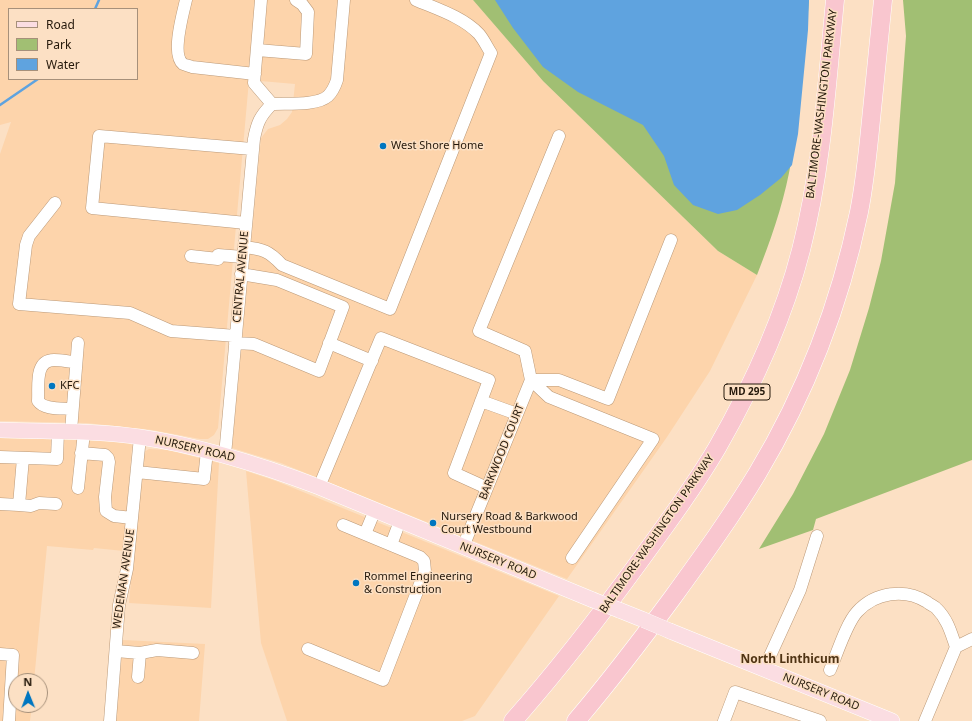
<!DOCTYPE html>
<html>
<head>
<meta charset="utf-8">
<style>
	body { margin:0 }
	#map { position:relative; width:972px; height:721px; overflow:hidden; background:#fce0c4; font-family:"Noto Sans",sans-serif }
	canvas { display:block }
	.legend { position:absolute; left:8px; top:8px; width:130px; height:72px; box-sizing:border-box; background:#fce0c4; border:1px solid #a6907a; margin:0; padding:5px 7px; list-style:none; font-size:12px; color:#24180b }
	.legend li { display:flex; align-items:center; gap:8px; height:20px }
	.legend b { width:20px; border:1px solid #a6907a }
	.north { position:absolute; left:8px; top:673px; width:40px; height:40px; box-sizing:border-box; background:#fce0c4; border:1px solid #a6907a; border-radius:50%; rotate:359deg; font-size:11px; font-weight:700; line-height:16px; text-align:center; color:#24180b }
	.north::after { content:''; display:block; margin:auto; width:14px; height:18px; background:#0076c0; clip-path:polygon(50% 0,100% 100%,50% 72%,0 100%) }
</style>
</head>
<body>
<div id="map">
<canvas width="972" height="721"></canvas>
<ul class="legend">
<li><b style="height:5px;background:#fbdde2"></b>Road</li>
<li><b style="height:11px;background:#a1bf73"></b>Park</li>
<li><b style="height:11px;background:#5fa3df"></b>Water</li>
</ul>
<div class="north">N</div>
</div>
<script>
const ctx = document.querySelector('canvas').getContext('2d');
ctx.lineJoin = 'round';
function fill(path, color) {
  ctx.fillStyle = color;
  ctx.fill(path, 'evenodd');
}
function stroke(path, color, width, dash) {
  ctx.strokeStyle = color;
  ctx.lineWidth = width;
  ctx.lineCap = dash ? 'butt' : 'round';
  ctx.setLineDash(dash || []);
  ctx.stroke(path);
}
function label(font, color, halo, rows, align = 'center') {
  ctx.font = font + ' "Noto Sans",sans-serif';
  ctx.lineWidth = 3;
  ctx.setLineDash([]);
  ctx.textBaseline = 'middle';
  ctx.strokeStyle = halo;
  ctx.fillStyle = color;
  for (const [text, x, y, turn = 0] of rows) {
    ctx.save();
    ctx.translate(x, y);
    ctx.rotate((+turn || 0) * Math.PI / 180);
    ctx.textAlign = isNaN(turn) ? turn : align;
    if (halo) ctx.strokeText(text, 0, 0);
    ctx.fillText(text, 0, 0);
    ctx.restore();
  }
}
const built = new Path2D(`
	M0 0H473L543 81 718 251 757 275 710 371 667 437 567 579 281 463 232 448 260 147 261 138 268 129 280 125 287 119 292 112 295 84 249 80 218 428 214 435 208 439H200L152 430 86 423 0 421V154L11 122 0 125ZM9 9H137V79H9Z
	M0 438 127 441 131 443 132 446 124 551 94 548 93 550 47 546 34 681H16V705H32L30 721H0Z
	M149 449 168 450 219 463 211 608 129 603 142 459 144 452Z
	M246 471 276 481 559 596 475 716 462 721H287L261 643Z
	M123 640 205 644 199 721H116Z`);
const green = new Path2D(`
	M473 0H809C804 58 801 116 789 173 782 208 770 242 757 275L718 251 543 81Z
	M903 0H972V460L816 519 813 530 759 549 793 494 824 434 850 370 869 308 881 261 895 183 906 36Z`);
const water = new Path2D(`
	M495 0H809L808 30 798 134 792 165 781 178 760 195 737 210 718 214 693 205 674 185 664 156 643 125 578 92 543 67 513 28Z`);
const stream = new Path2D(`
	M95 9 99 0
	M0 105 38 79`);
const minor = new Path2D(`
	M186 0C183 13 171 55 183 64 185 65 190 66 192 67L255 74
	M261 0 254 83 272 104
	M257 50 306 54 308 12 302 4 296 0
	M272 104C286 103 317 106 328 96 332 92 335 86 337 80L344 0
	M559 136 479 331 525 351 531 380 549 397 653 439 572 558
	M55 203 29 236 26 245 19 304 130 313 171 331 236 336
	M246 223 92 208 99 136 252 149
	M244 247C263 249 269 251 282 265L390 309 491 53C487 47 484 40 479 34 463 17 437 9 416 0
	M191 256 218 259V255L243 257
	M235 343 254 344 319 371 343 307 277 280 241 274
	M329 343 372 361
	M531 380H559L608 399 671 240
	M481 401 517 414
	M72 409C62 408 44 410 38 401 39 387 34 360 54 360 62 360 69 362 76 362
	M71 431 78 343
	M81 453 105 455 108 458 109 462 105 497 106 511 114 516 132 518
	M225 455 254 139C257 123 260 116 272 104
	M0 457 57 459 58 431
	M23 458 19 505 31 506 39 503 56 504
	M137 472 204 479 207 451
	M319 487 381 338 489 380 454 473 487 488
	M78 488 84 432
	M0 504 19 505
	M365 534 375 510
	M391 545 400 521
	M463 547 531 380
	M308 649 383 680 425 571 424 561 420 557 343 525
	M116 651 140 653 157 650 193 653
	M0 654 13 655 9 721
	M764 669 800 590 817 536
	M830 670C837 654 846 624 857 612 875 592 905 588 927 602 930 605 935 606 937 609 948 620 951 633 956 647
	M138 677 140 653
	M110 721 119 605 127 569 140 437
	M724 721 735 692 820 721
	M925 721 956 647 972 639`);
const major = new Path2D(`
	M0 430C47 432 94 430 140 437 202 446 261 465 319 487L593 600
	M619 610 644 620
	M670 631 892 721`);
const highway = new Path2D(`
	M513 721C558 670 599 617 639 562 666 525 694 487 717 448 753 385 783 320 801 250 822 168 827 83 835 0
	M576 721C610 681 642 639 673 597 702 557 731 517 757 474 805 394 840 304 859 212 865 182 868 151 871 120 875 80 879 40 883 0`);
const majorBridge = new Path2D(`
	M593 600 619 610
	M644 620 670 631`);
const markers = [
	[383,146,4,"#0076c0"],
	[52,386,4,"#0076c0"],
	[433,523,4,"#0076c0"],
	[356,583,4,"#0076c0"]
];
const shields = [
	[747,392,46]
];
const shieldNames = [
	["MD 295",747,392]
];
const streetNames = [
	["BALTIMORE-WASHINGTON PARKWAY",822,104,-83],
	["CENTRAL AVENUE",241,277,-85],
	["NURSERY ROAD",195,449,13],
	["BARKWOOD COURT",502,452,-68],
	["BALTIMORE-WASHINGTON PARKWAY",657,534,-55],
	["NURSERY ROAD",498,561,22],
	["WEDEMAN AVENUE",124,579,-82],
	["NURSERY ROAD",821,692,22]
];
const poiNames = [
	["West Shore Home",391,146],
	["KFC",60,386],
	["Nursery Road & Barkwood",441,517],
	["Court Westbound",441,530],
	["Rommel Engineering",364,577],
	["& Construction",364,590]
];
const neighbourhoodNames = [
	["North Linthicum",790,660]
];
fill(built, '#fdd4ab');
fill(green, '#a1bf73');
fill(water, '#5fa3df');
stroke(stream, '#5fa3df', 2.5);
stroke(minor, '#bb9978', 13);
stroke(major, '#fff', 16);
stroke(highway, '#fff', 19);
stroke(minor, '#fff', 12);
stroke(major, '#fbdde2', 15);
stroke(highway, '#f9c6cf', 18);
stroke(majorBridge, '#fff', 16, []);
stroke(majorBridge, '#fbdde2', 15);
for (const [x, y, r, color] of markers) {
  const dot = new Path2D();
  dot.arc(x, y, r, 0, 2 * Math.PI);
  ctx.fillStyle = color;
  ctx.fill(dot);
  stroke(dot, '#fce0c4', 1.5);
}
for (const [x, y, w] of shields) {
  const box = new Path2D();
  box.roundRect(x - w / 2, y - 8, w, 16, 3);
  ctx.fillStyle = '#fce0c4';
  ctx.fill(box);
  stroke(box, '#24180b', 1);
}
label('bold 10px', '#24180b', null, shieldNames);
label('11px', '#24180b', '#fce0c4', streetNames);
label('11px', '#24180b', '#fce0c4', poiNames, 'left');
label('bold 12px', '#503414', '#fce0c4', neighbourhoodNames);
</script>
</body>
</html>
